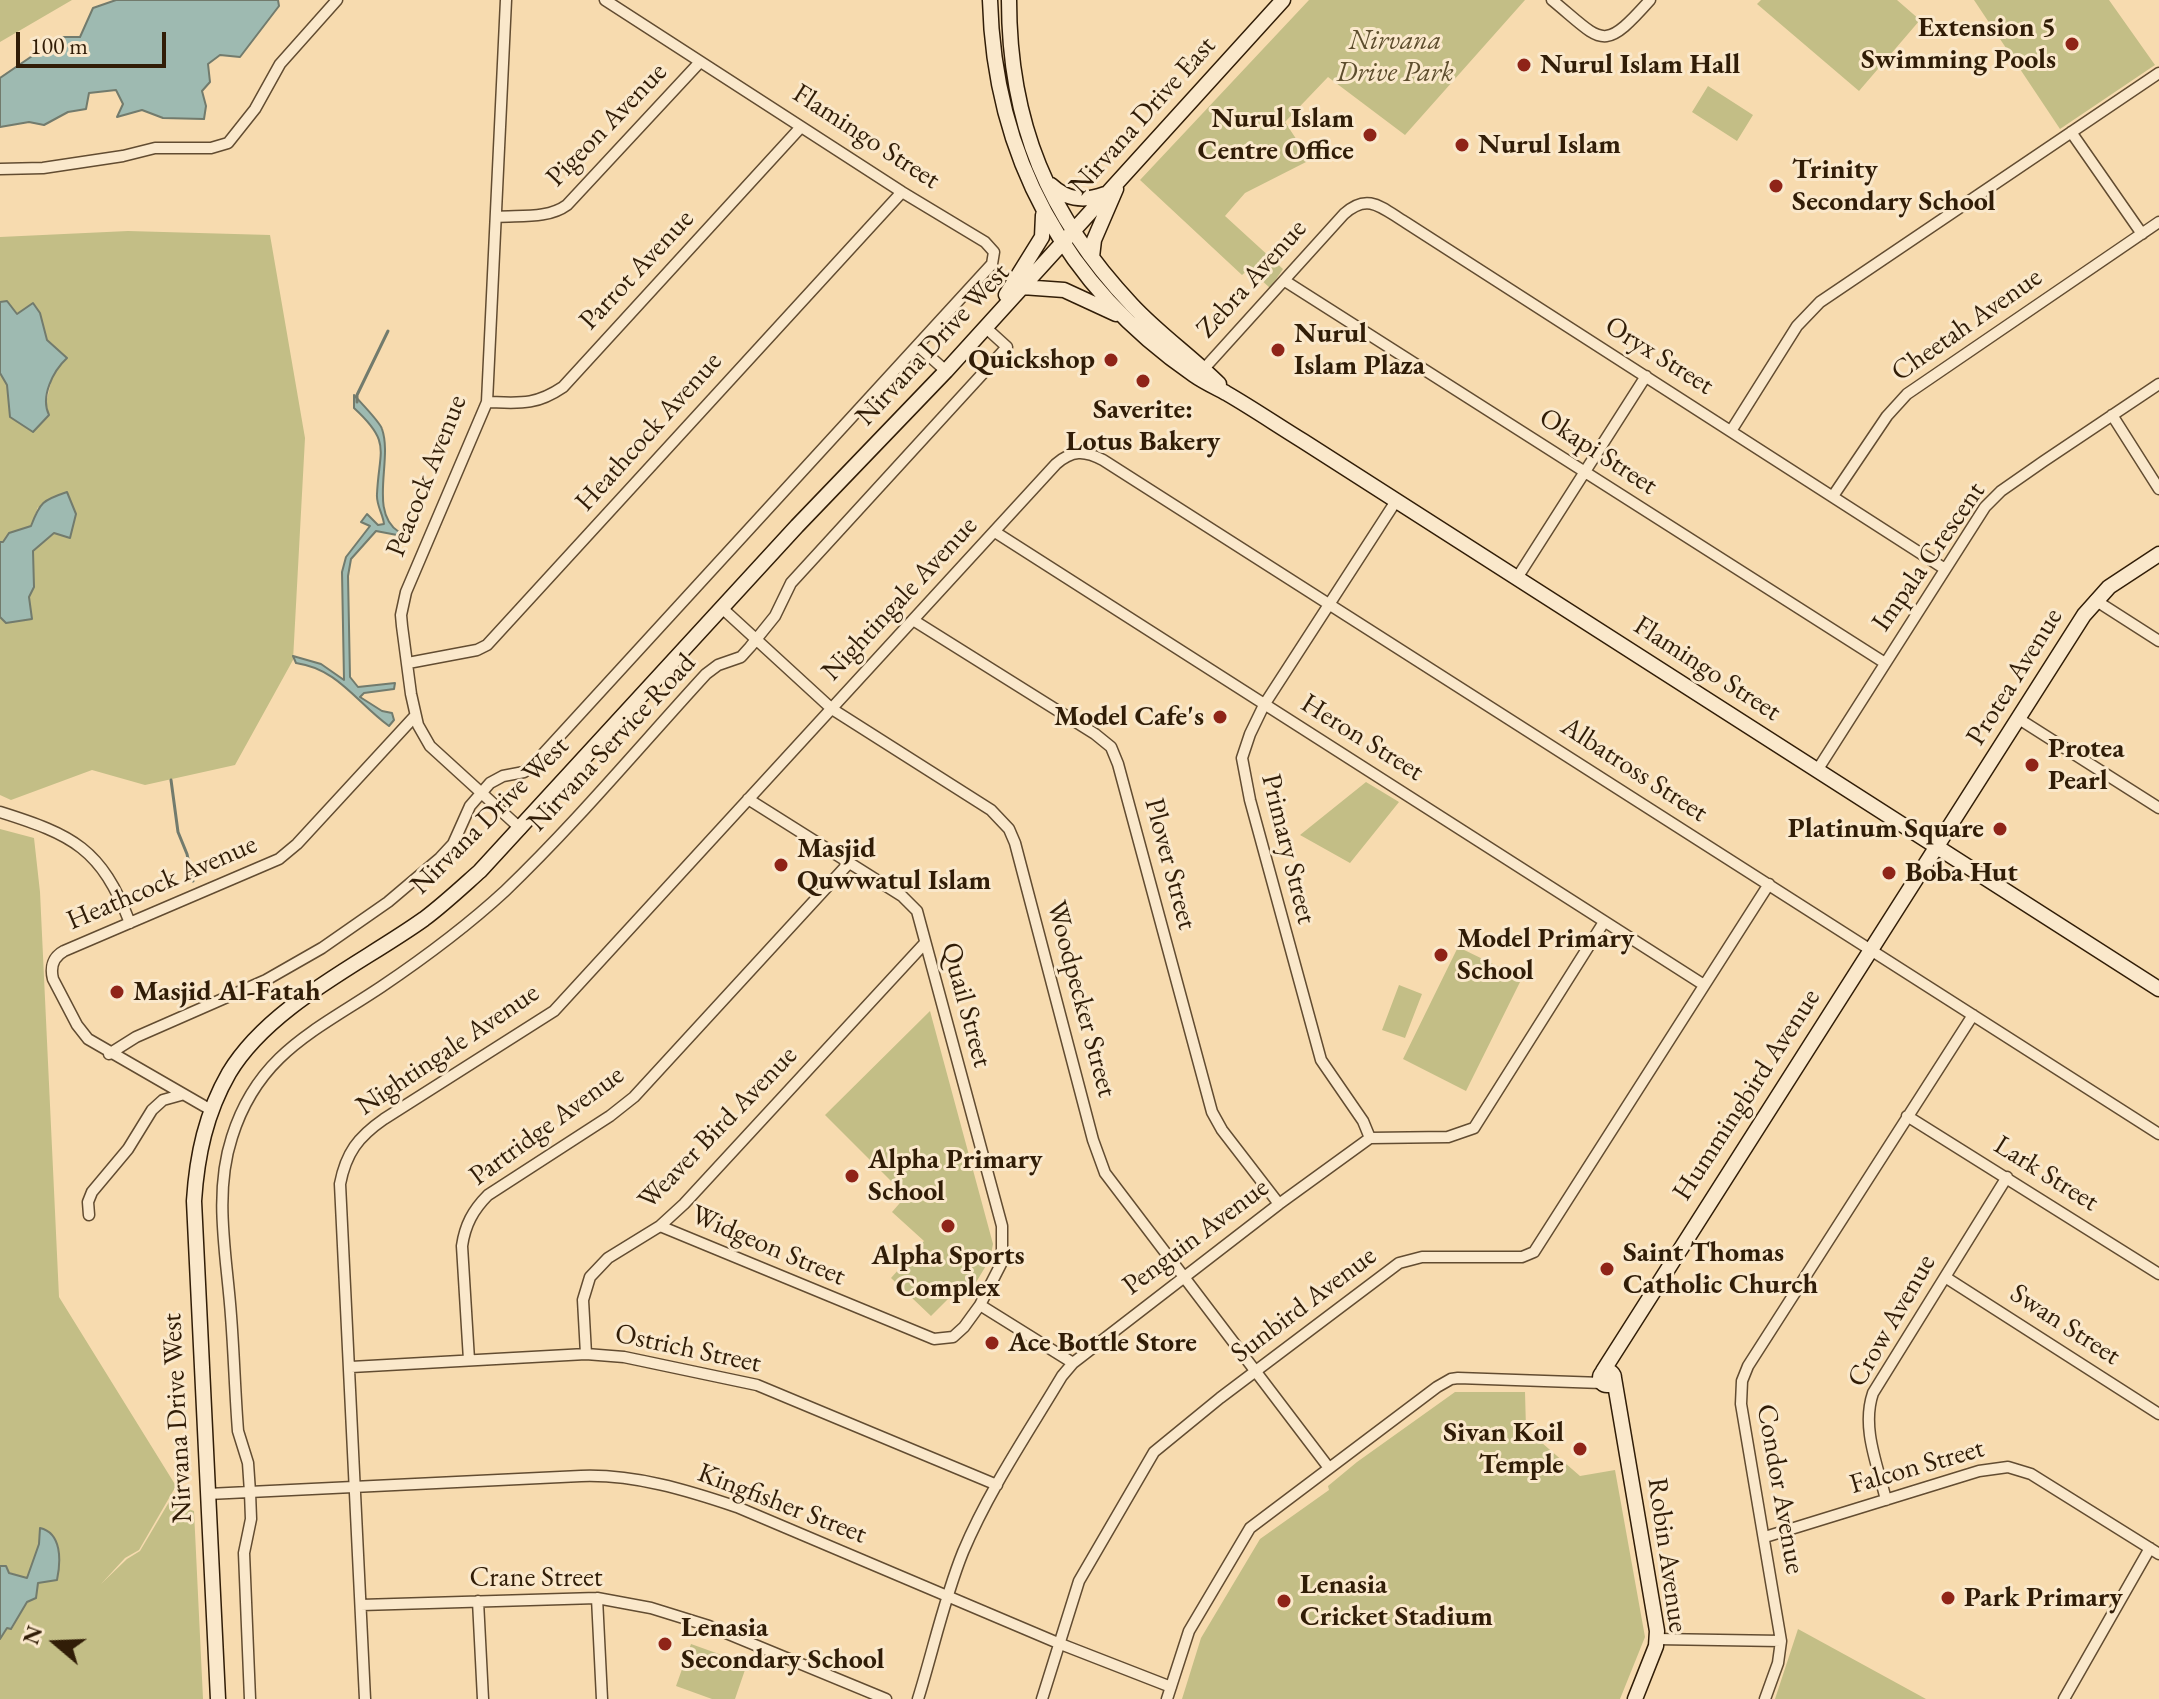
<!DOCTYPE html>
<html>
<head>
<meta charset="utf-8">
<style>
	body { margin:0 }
	#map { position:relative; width:2159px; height:1699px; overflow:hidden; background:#f7dbaf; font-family:"EB Garamond",serif }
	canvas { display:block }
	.north { position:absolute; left:16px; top:1603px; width:80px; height:80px; -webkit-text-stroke:6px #fae8cb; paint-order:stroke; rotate:289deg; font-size:22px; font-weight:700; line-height:32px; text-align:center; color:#311d07 }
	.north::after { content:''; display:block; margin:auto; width:28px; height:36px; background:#311d07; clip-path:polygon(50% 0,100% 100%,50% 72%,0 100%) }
	.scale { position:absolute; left:16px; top:32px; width:150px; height:36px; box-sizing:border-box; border:4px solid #311d07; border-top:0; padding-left:10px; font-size:24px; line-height:28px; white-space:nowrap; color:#311d07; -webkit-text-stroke:6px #fae8cb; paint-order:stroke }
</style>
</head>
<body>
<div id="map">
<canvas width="2159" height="1699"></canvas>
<div class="north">N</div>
<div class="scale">100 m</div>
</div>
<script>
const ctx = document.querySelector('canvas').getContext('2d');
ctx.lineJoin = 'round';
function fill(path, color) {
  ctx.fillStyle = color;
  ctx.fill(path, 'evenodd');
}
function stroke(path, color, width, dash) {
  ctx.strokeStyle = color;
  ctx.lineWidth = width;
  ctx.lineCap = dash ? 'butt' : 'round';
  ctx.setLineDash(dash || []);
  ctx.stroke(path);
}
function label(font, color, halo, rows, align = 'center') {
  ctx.font = font + ' "EB Garamond",serif';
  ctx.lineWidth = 6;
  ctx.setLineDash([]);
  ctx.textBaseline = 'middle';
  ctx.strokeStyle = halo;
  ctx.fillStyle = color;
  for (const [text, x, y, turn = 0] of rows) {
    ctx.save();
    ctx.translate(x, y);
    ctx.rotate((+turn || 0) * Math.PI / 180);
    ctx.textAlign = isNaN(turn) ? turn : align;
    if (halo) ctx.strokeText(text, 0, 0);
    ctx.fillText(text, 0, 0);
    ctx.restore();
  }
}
const green = new Path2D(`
	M0 0H72L0 42Z
	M1309 0H1525L1405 135 1328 77 1285 122 1310 160 1245 193 1225 216 1283 269 1270 288 1249 269 1242 275 1140 180Z
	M1761 0H1897L1920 20 1859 91 1757 4Z
	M1974 0H2109L2155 65 2060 129Z
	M1708 86 1753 115 1737 141 1692 112Z
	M128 231 270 235 305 438 293 660 235 765 145 785 92 770 11 800 0 795V617L6 623C35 591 35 594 33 551L55 533 38 507 31 526 9 533 3 542H0V373L7 385 10 417 45 407 54 370 40 313 33 303 17 314 7 301 0 302V237Z
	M1366 782 1399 802 1350 863 1300 835Z
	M0 829 34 838 40 892 59 1297 176 1486 139 1550 125 1558 101 1584 127 1559 140 1551 169 1502 194 1511 203 1699H0V1639L7 1628 12 1629 27 1602 36 1598 40 1529 39 1544 27 1579 9 1572 6 1566H0Z
	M1458 947 1522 978 1466 1091 1403 1059Z
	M1399 985 1422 994 1405 1038 1382 1030Z
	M930 1011 993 1244 990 1259 969 1294 960 1287 931 1316 891 1278 924 1241 892 1212 906 1196 825 1115Z
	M1455 1392H1525L1526 1429 1580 1476 1615 1470 1645 1637 1620 1699H1182L1201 1638 1260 1539 1329 1490 1328 1486 1357 1462Z
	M1798 1629 1926 1699H1775Z
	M691 1644 747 1664 735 1699H712L676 1686Z`);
const water = new Path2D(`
	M116 0H278L279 6 240 57 220 55 208 64 210 82 202 91 206 106 204 119 163 118 142 110 117 117 123 104 116 90 89 93 86 109 68 112 44 125 29 122 0 127V78L60 37H80L93 8Z
	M7 301 17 314 33 303 40 313 47 340 67 358C53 371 40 397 49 415L33 432 10 417 7 385 0 373V302Z
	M354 395C360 402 380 422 382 429 393 460 368 512 399 532L397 535 376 531 351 559 348 576 350 677 358 687 395 683 394 689 364 693 360 697 382 711 392 713 394 720 389 726C356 702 338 669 296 663L293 656 321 664 344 680 342 572 346 557 370 526 361 522 367 514 378 525 384 524C383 514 376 505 377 494 379 449 392 443 354 408Z
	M67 492 76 514 70 538 54 533 33 551 34 587 29 597 32 619 6 623 0 617V542H3L9 533 31 526C40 502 43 500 67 492Z
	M40 1528C62 1533 61 1561 57 1580L38 1583 36 1598 27 1602 11 1629 7 1628 0 1639V1566H6L9 1573 27 1578 39 1544Z`);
const stream = new Path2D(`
	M357 402V395L388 331
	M171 780 178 832 187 854 193 881`);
const street = new Path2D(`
	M506 0 487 402 406 592 401 615 402 626 411 694 418 725 430 746 521 829
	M1552 0C1603 42 1602 54 1650 0
	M2071 132 2142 234
	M0 169 43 168 123 156 155 148H211L228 143 255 109 280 64 337 0
	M496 217C520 215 548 219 567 205L700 62
	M1285 281 1885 663
	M918 346 946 371
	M1201 372 1344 214C1368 192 1382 208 1405 222L1945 569
	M487 402C519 403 535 406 563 387L801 127
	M2112 415 2159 489
	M1731 431 1797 326 1820 302 2159 73
	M1833 496 1887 416 1907 394 2159 222
	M995 532 1704 985
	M1517 578 1646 376
	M2095 600 2159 641
	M723 609 832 709 991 810 1009 829 1015 843 1093 1140 1105 1173 1329 1468
	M913 620 1095 734 1111 747 1118 764 1212 1112 1222 1130 1279 1204
	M408 663 477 650 487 645 902 192
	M2019 719 2159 808
	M1818 769 1985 507 2001 491 2044 461 2159 384
	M0 812C73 835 101 848 130 923
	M109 1054 136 1037 266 980 322 948 388 902 440 858 453 844 470 806 490 783 503 776 524 772 533 765 992 264 994 252 985 242 902 192 605 0
	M211 1110 88 1039 77 1025 53 979C50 967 53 957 64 951L279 859 297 844 415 716
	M1907 1116 2159 1274
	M1370 1138 1363 1121 1321 1060 1250 800 1242 758 1250 734 1264 705 1396 501
	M89 1215 88 1202 92 1192 128 1149 152 1110 163 1100 181 1095
	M660 1226 934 1339 953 1337 964 1327 980 1305 1002 1262V1226L917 911 902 896 748 799
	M1945 1277 2159 1414
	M980 1305 1073 1363
	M586 1354 583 1300 590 1277 608 1258 660 1226 684 1204 925 943
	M469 1360 462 1246C465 1225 473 1210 488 1195L610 1116 634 1097 849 863
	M351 1367 586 1354 624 1357 757 1385 997 1485
	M208 1494 581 1476C634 1474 687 1490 737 1507L1058 1643 1171 1687
	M1886 1500C1878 1466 1861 1428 1873 1393L2007 1177
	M1765 1537 1979 1471 2008 1467 2031 1474 2159 1554
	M597 1598 602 1699
	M478 1601 483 1699
	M361 1605 597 1598 651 1608 709 1626 886 1699
	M1657 1639 1781 1641
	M250 1699 244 1553 251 1519 250 1492 248 1463 238 1431C235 1393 234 1354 231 1316 227 1257 213 1195 232 1137 258 1054 315 1031 381 987 424 958 467 926 505 891 576 823 640 746 706 674L718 665 741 657 750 647 775 616 791 583 1007 347 985 327
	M365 1699 340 1184C346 1153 358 1137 384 1119L554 1011 1056 464C1072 450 1084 450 1103 460L2159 1134
	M918 1699C933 1651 944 1599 963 1552 989 1490 1028 1433 1062 1376L1073 1363 1279 1204 1370 1138 1448 1137 1474 1128 1604 922
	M1042 1699 1079 1581 1154 1452 1220 1398 1399 1263 1422 1257H1522L1534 1252 1769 884
	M1167 1699 1189 1631 1250 1528 1437 1387 1451 1379 1458 1378 1602 1383
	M1765 1699 1778 1663 1781 1641 1741 1404 1742 1381 1748 1366 1973 1015
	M2064 1699 2150 1548`);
const secondary = new Path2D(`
	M990 0C994 156 1065 286 1194 375 1204 382 1215 387 1226 393 1252 408 1277 425 1303 441L2159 989
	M1009 0C1009 123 1048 216 1132 305 1159 334 1191 356 1219 384
	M1051 185C1067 200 1084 202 1105 194
	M1092 257 1094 240 1116 189
	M1022 287 1064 290 1116 314
	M1006 295 1042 237 1043 215
	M1600 1378a7 7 0 1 1 14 0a7 7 0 1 1-14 0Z
	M1603 1371 2084 615 2109 587 2159 554
	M1614 1378 1657 1631 1656 1646 1635 1699
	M218 1699 194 1201C197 1155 206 1113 229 1073 270 1005 361 964 424 919 444 904 462 887 480 871L797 526 946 371 1283 0`);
const markers = [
	[2072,44,8,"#8f2418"],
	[1524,65,8,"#8f2418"],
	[1370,135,8,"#8f2418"],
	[1462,145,8,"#8f2418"],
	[1776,186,8,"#8f2418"],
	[1278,350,8,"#8f2418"],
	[1111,360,8,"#8f2418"],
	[1143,381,8,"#8f2418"],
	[1220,717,8,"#8f2418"],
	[2032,765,8,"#8f2418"],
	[2000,829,8,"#8f2418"],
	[781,865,8,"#8f2418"],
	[1889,873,8,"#8f2418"],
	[1441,955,8,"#8f2418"],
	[117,992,8,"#8f2418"],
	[852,1176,8,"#8f2418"],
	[948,1226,8,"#8f2418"],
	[1607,1269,8,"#8f2418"],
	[992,1343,8,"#8f2418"],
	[1580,1449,8,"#8f2418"],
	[1948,1598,8,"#8f2418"],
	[1284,1601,8,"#8f2418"],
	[665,1644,8,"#8f2418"]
];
const poiNames = [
	["Extension 5",2056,28,"right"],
	["Swimming Pools",2056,60,"right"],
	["Nurul Islam Hall",1540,65],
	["Nurul Islam",1354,119,"right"],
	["Centre Office",1354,151,"right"],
	["Nurul Islam",1478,145],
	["Trinity",1792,170],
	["Secondary School",1792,202],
	["Nurul",1294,334],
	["Islam Plaza",1294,366],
	["Quickshop",1095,360,"right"],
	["Saverite:",1143,410,"center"],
	["Lotus Bakery",1143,442,"center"],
	["Model Cafe's",1204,717,"right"],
	["Protea",2048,749],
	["Pearl",2048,781],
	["Platinum Square",1984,829,"right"],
	["Masjid",797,849],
	["Quwwatul Islam",797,881],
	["Boba Hut",1905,873],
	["Model Primary",1457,939],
	["School",1457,971],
	["Masjid Al-Fatah",133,992],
	["Alpha Primary",868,1160],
	["School",868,1192],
	["Saint Thomas",1623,1253],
	["Catholic Church",1623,1285],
	["Alpha Sports",948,1256,"center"],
	["Complex",948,1288,"center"],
	["Ace Bottle Store",1008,1343],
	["Sivan Koil",1564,1433,"right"],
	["Temple",1564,1465,"right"],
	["Lenasia",1300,1585],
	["Cricket Stadium",1300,1617],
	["Park Primary",1964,1598],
	["Lenasia",681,1628],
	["Secondary School",681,1660]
];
const parkNames = [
	["Nirvana",1395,41],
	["Drive Park",1395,73]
];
const streetNames = [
	["Nirvana Drive East",1143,116,-48],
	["Pigeon Avenue",607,125,-46],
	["Flamingo Street",866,137,33],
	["Parrot Avenue",637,270,-47],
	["Zebra Avenue",1252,279,-48],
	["Cheetah Avenue",1967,325,-35],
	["Nirvana Drive West",933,345,-47],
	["Oryx Street",1659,356,32],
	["Heathcock Avenue",649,432,-48],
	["Okapi Street",1598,452,33],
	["Peacock Avenue",427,476,-68],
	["Impala Crescent",1929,557,-55],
	["Nightingale Avenue",900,599,-47],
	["Flamingo Street",1707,669,33],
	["Protea Avenue",2015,677,-58],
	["Heron Street",1362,738,32],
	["Nirvana Service Road",612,743,-47],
	["Albatross Street",1634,770,33],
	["Nirvana Drive West",490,816,-45],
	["Primary Street",1288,849,76],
	["Plover Street",1170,864,75],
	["Heathcock Avenue",162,883,-23],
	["Woodpecker Street",1081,999,75],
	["Quail Street",966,1005,75],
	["Nightingale Avenue",448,1050,-34],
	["Hummingbird Avenue",1747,1095,-57],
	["Partridge Avenue",547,1126,-36],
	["Weaver Bird Avenue",718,1128,-46],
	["Lark Street",2046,1174,32],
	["Penguin Avenue",1196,1237,-37],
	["Widgeon Street",768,1246,23],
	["Sunbird Avenue",1304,1305,-37],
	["Crow Avenue",1892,1321,-60],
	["Swan Street",2065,1325,33],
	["Ostrich Street",688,1349,12],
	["Nirvana Drive West",178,1418,-93],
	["Falcon Street",1917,1467,-16],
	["Condor Avenue",1780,1489,80],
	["Kingfisher Street",782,1504,21],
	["Robin Avenue",1667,1555,82],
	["Crane Street",536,1578]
];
fill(green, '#c3be86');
fill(water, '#9ebab1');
stroke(water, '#727b6d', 2);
stroke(stream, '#727b6d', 3);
stroke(street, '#624c31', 13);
stroke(secondary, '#311d07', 17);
stroke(street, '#fae8cb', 10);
stroke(secondary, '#fae8cb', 14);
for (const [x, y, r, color] of markers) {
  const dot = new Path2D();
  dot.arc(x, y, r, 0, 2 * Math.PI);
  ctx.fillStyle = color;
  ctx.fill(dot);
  stroke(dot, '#fae8cb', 3);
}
label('bold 28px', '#311d07', '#fae8cb', poiNames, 'left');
label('italic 28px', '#5d4d2d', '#fae8cb', parkNames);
label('28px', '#311d07', '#fae8cb', streetNames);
</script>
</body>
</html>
